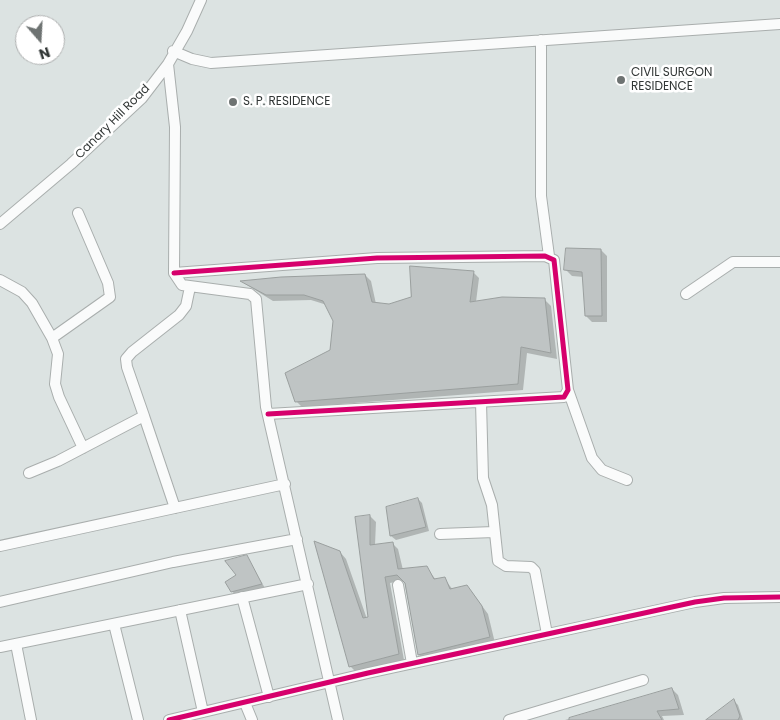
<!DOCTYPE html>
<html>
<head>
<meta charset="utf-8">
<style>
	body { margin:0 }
	#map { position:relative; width:780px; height:720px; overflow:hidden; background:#dce3e2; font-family:Poppins,sans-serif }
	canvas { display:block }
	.north { position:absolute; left:15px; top:15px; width:50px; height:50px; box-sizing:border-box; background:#fff; border:1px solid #adafaf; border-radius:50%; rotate:161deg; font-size:14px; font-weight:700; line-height:20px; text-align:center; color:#323736 }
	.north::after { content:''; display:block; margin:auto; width:18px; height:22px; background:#6e7372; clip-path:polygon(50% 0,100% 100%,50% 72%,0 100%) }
</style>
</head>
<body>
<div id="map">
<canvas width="780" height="720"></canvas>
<div class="north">N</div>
</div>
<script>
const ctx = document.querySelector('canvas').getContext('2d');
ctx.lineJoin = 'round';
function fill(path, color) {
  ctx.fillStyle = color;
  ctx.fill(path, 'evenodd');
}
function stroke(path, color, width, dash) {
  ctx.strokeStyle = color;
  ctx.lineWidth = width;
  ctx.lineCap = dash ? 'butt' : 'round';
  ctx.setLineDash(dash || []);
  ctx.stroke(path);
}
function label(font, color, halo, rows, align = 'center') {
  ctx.font = font + ' Poppins,sans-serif';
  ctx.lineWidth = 5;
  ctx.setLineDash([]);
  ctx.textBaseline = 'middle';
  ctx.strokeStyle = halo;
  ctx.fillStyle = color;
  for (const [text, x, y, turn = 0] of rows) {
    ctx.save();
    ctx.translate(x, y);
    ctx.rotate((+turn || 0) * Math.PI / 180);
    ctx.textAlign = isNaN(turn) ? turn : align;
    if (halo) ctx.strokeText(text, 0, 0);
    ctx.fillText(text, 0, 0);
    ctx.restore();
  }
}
const shadow = new Path2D(`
	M601 250 607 256V322H592L586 316 584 277 572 276 566 270Z
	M473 272 479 278 476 302 545 300 551 306 557 359 527 353 523 390 302 407 296 401 331 351 334 321 327 305 311 300 273 301 242 282 281 278 365 275 371 281 376 304 389 305 412 298Z
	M418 499 422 503 429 531 396 540 391 536 387 508Z
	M370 516 376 522 375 545 392 543 398 549 403 570 426 567 436 580 444 578 453 590 466 586 472 592 488 614 495 643 425 661 419 655 404 580 390 583 404 660 356 672 350 666 340 552 346 559 367 619 369 618Z
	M246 557 265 588 236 596 232 591Z
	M672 689 678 695 684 715 662 716 664 720H565Z
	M734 701 738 705 743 720H708Z`);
const building = new Path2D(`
	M566 248 601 249 602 316H585L582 272 564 270Z
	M410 266 474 271 470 302 502 297 545 298 551 353 521 347 518 384 295 402 285 373 330 350 333 321 323 301 304 295H266L240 281 281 277 365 274 372 302 389 304 411 297Z
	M418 498 426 527 390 536 386 507Z
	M370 515V545L393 542 398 569 427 566 434 579 445 577 450 589 467 585 482 606 490 637 418 655 405 583 397 575 385 577 399 654 349 667 314 541 340 551 363 618 368 617 355 517Z
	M247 555 262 584 231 592 225 582 236 575 225 561Z
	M672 688 679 709 657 711 662 720H569V718Z
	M734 699 740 716 738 720H706Z`);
const street = new Path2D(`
	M541 40V196L549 256
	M173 51 192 59 211 63 780 24
	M168 64 175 127 174 273 182 285 250 294 256 299 266 407 338 720
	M0 224 71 164 142 98 168 64 187 31 201 0
	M174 273 377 258 545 256 554 260 568 390 564 397 268 414
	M0 280 22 292 32 303 52 338 58 354 55 384 59 397 83 448
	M686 294 733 262H780
	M52 338 110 297 108 283 78 213
	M568 390 592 458 602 470 627 480
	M481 402 483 478 492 505 498 561 506 566 531 567 535 571 547 634
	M144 416 175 508
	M29 473 58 461 144 416 127 367 126 359 132 352 179 315 186 306 190 287
	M440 534 494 532
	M0 546 285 484
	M398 585 412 663
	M242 597 269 697
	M0 602 173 562 297 539
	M180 610 203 712
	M114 624 138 720
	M16 644 31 720
	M0 647 308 584
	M245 703 252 720
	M169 720 368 673 695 602 724 598 780 597
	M509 720 643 680`);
const cycleway = new Path2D(`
	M174 273 377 258 545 256 554 260 568 390 564 397 268 414
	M169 720 368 673 695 602 724 598 780 597`);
const markers = [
	[621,80,5,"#6e7372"],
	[233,102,5,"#6e7372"]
];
const poiNames = [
	["CIVIL SURGON",631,73],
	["RESIDENCE",631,87],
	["S. P. RESIDENCE",243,102]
];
const streetNames = [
	["Canary Hill Road",113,122,-45]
];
fill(shadow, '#0003');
fill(building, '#bfc4c4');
stroke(building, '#9a9f9e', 1);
stroke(street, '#a9aead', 12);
stroke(street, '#fafbfb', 10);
stroke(cycleway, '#d6006c', 5);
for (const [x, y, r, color] of markers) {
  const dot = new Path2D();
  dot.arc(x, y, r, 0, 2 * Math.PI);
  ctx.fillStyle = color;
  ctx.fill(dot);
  stroke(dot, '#fff', 2);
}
label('12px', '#323736', '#fff', poiNames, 'left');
label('12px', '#323736', '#fff', streetNames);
</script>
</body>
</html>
